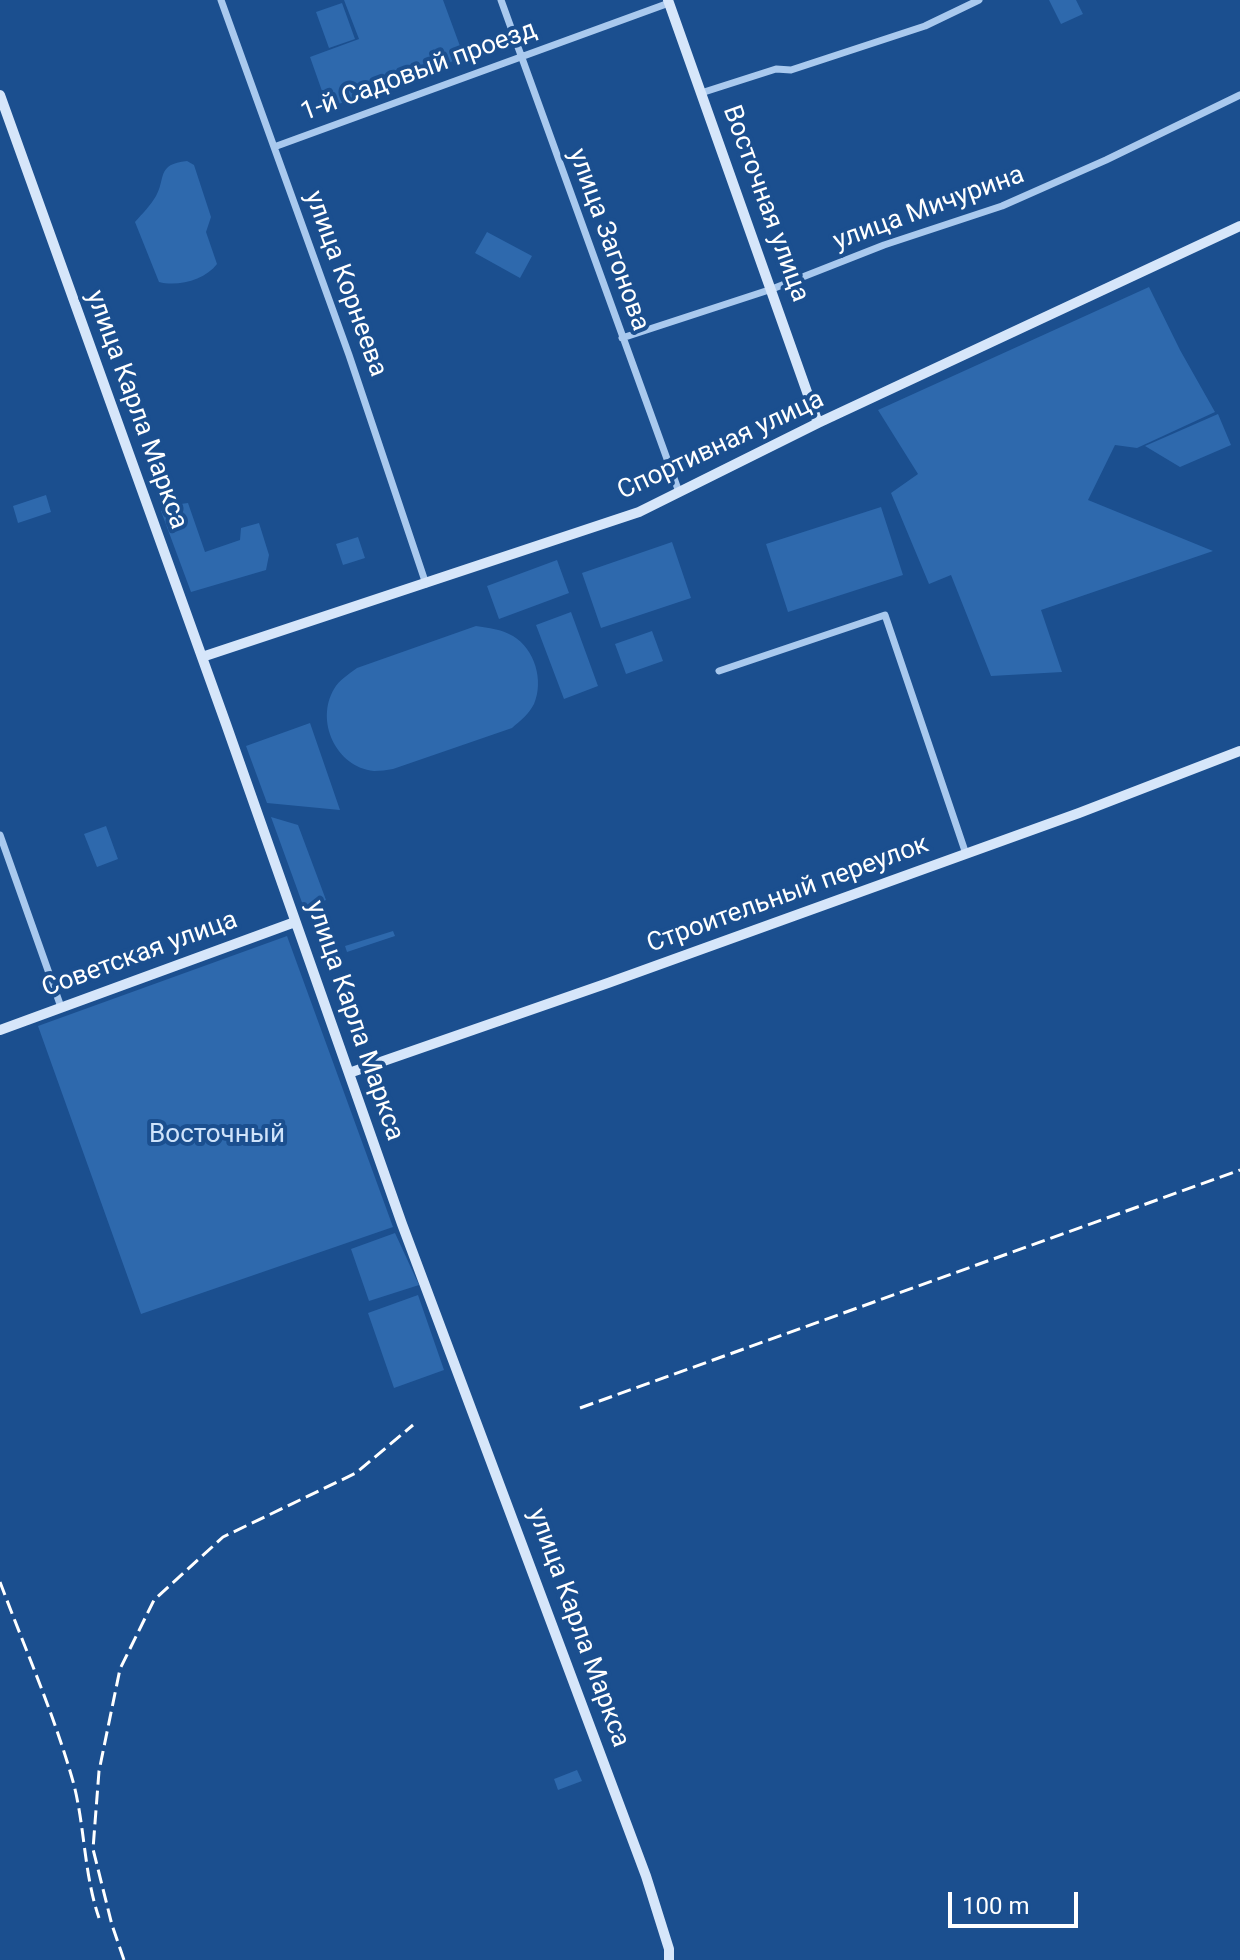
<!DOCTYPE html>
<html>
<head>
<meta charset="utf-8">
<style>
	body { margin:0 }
	#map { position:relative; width:1240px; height:1960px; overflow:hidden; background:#1b4f8f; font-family:Roboto,sans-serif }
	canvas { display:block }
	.scale { position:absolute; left:948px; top:1892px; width:130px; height:36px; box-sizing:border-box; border:4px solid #fff; border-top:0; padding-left:10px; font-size:24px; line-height:28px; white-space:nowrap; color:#fff; -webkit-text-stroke:6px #1b4f8f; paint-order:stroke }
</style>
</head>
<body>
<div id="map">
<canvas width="1240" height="1960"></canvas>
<div class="scale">100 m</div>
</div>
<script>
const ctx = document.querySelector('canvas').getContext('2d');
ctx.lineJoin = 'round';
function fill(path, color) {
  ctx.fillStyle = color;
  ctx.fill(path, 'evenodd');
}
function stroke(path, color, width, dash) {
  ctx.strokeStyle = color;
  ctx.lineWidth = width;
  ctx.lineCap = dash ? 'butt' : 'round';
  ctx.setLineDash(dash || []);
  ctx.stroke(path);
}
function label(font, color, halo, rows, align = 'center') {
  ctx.font = font + ' Roboto,sans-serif';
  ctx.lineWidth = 8;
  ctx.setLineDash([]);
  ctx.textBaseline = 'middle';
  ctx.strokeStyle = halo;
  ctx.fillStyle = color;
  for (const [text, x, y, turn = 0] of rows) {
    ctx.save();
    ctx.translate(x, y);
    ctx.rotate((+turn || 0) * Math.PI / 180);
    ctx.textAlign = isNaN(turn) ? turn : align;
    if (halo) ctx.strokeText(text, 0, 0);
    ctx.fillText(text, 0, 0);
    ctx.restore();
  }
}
const green = new Path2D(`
	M344 0H443L464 57 328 108 310 57 359 39Z
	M1049 0H1076L1083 14 1061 24Z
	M342 3 355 39 329 48 316 12Z
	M187 161 194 165 211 217 206 232 217 264C205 280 178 287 159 282L135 222C142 214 151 205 156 196 166 179 156 164 187 161Z
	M487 232 532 256 520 278 475 253Z
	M1149 287 1180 350 1215 412 1137 448 1115 445 1088 500 1213 551 1041 610 1062 672 991 676 951 575 929 584 891 493 918 474 878 410Z
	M1218 414 1231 445 1180 467 1145 446Z
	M46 495 51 512 18 523 13 506Z
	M188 503 205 552 240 540 241 528 259 523 269 555 266 570 191 592 161 511 173 505Z
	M881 507 903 575 788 612 766 544Z
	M358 537 365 558 343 565 336 544Z
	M672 542 691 598 601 628 582 573Z
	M557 560 569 593 499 619 487 586Z
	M571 612 598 686 564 699 536 625Z
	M476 626C489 628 501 629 513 636 535 649 544 681 534 704 529 714 520 721 512 728L393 769C387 770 380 771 374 771 336 767 315 721 334 689 339 680 349 674 357 668Z
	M652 631 663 661 626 674 615 644Z
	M310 723 340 810 267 803 246 746Z
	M271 817 298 825 326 900 304 908Z
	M106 826 118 859 97 867 84 834Z
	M393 931 395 936 347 952 345 946Z
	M287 936 393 1227 141 1314 38 1026Z
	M395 1233 419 1285 369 1301 351 1249Z
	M418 1295 444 1370 394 1388 368 1313Z
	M577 1770 582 1781 558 1790 554 1779Z`);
const street = new Path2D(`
	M221 0 349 355 426 584
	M501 0 679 492
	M701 93 776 69 791 70 925 26 979 0
	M274 147 669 3
	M622 338 772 289 884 245 1002 206 1106 160 1240 95
	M719 671 885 615 966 854
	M0 835 61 1007`);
const secondary = new Path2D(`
	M668 0 818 423
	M0 95 226 724 402 1224 646 1876 669 1949V1960
	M202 657 639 512 818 423 1240 226
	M0 1030 295 922
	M349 1073 608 983 1079 813 1240 751`);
const rail = new Path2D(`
	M580 1408 1240 1170
	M0 1582C25 1649 55 1716 74 1785 85 1829 84 1874 99 1918
	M124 1960 112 1925 93 1849 99 1771 120 1669 154 1600 223 1537 356 1473 413 1425`);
const streetNames = [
	["1-й Садовый проезд",419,72,-20],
	["Восточная улица",765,204,70],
	["улица Мичурина",929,209,-20],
	["улица Загонова",608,240,70],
	["улица Корнеева",345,284,70],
	["улица Карла Маркса",136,410,70],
	["Спортивная улица",721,446,-25],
	["Строительный переулок",788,895,-20],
	["Советская улица",140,955,-20],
	["улица Карла Маркса",354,1021,71],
	["улица Карла Маркса",578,1628,70]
];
const parkNames = [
	["Восточный",217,1135]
];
fill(green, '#2e69ad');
stroke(street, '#a9c9ee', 7);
stroke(secondary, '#d6e6fa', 10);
stroke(rail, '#fff', 3, [14, 6]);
label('26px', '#fff', '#1b4f8f', streetNames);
label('26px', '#cfe3fa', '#1b4f8f', parkNames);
</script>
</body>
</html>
